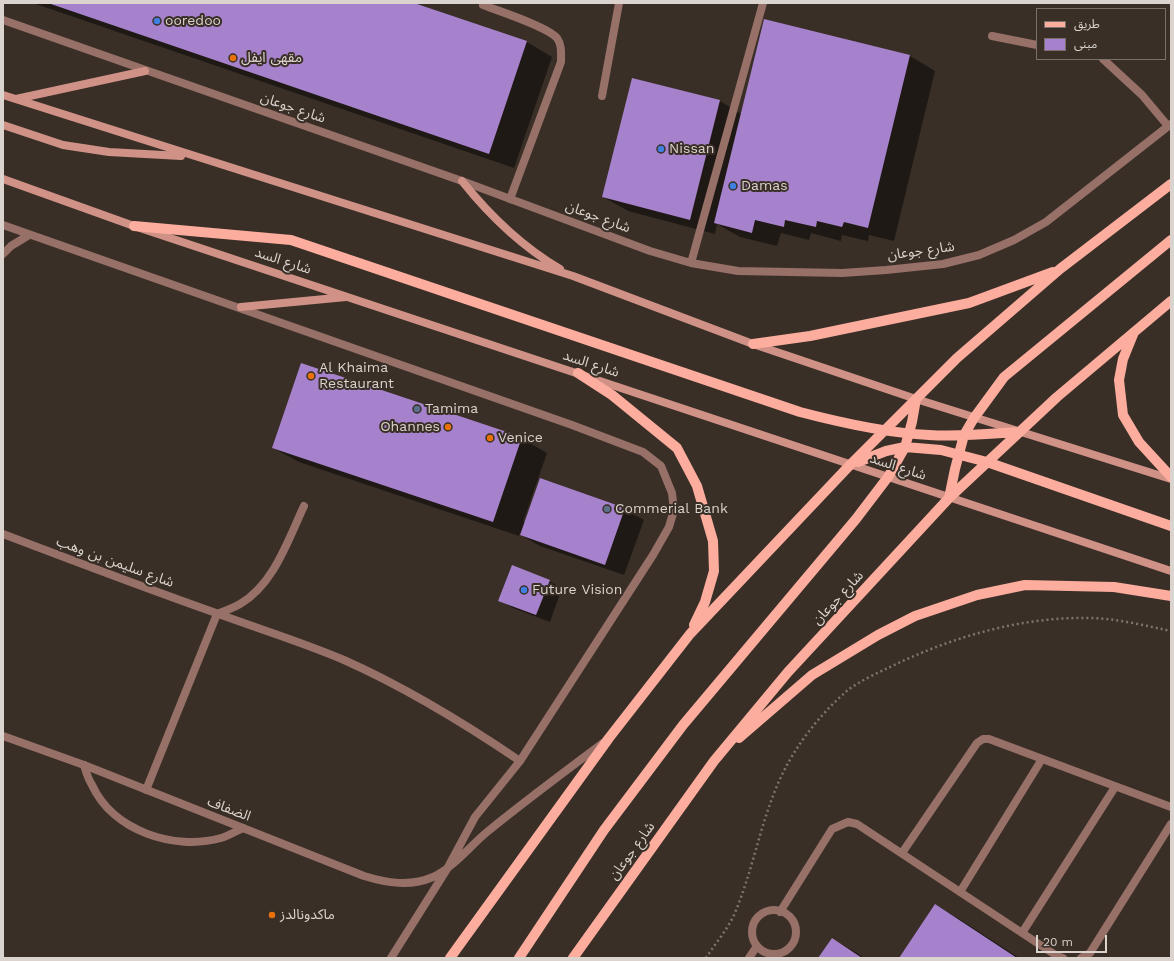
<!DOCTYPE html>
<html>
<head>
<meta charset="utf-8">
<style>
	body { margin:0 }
	#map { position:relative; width:1174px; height:961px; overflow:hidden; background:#392f27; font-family:"Work Sans","Noto Sans Arabic",sans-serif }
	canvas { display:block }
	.frame { position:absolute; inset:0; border:4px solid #dad3ce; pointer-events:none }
	.legend { position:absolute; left:1036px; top:8px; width:130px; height:52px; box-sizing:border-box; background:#392f27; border:1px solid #79716a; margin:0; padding:5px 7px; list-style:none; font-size:12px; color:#dad3ce }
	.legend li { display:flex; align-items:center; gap:8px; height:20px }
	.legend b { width:20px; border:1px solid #79716a }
	.scale { position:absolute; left:1036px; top:935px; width:71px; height:18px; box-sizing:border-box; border:2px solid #dad3ce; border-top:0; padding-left:5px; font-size:12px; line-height:14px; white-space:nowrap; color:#dad3ce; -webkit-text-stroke:3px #392f27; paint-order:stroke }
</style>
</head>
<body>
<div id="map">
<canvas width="1174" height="961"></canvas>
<div class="frame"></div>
<ul class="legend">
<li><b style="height:5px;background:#fcad9e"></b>طريق</li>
<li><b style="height:11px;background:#a782cc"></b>مبنى</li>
</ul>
<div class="scale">20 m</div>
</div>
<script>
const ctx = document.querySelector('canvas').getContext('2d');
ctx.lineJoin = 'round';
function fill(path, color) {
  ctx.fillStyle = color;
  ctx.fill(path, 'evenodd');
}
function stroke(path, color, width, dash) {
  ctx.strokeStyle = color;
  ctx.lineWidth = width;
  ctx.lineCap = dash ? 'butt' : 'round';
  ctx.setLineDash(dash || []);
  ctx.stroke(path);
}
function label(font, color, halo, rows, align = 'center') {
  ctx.font = font + ' "Work Sans","Noto Sans Arabic",sans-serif';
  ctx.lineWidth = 4;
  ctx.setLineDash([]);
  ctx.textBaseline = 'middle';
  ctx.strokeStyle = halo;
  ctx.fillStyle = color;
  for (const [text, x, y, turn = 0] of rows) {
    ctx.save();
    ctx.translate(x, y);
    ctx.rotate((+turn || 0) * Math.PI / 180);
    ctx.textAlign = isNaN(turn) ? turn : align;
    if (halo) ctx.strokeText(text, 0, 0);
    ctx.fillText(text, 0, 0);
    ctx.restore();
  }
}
const shadow = new Path2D(`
	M33 3H410L527 42 552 57 514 168Z
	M764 20 910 56 935 71 894 241 869 235 868 241 842 235 841 241 811 233 809 240 781 233 777 246 740 237 717 224 715 234 628 211 603 197 720 101 741 114Z
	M521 438 547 453 523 522 624 509 644 520 624 575 540 546 519 534V536L299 462 273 448Z
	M549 581 562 588 550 622 513 608 500 600Z
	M936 905 961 920 1019 958H900Z
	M832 939 857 953 864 958H819Z`);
const building = new Path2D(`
	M48 3H414L527 41 489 154Z
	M764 19 910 55 868 228 844 222 842 227 817 221 816 227 785 220 784 227 755 220 752 233 714 223Z
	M632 78 720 100 690 220 602 197Z
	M301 363 522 437 493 522 272 448Z
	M540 478 625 508 605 565 520 535Z
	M512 565 550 580 536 615 498 601Z
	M935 904 1017 958H899Z
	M832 938 862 958H818Z`);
const path = new Path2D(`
	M706 958C715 944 727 930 734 915 753 871 760 823 780 779 795 746 820 714 848 690 860 681 875 674 888 668 947 639 1015 618 1081 618 1111 617 1142 625 1171 631`);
const service = new Path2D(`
	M483 5C499 11 548 27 557 38 562 45 561 53 561 62L510 199
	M602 96 619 3
	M84 765C86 772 88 779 92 785 113 831 174 851 221 838 228 836 236 831 243 828
	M902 853 977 743 983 739H989L1171 807
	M960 892 1042 759
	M752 932a22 22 0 1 1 44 0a22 22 0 1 1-44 0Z
	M780 912 832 829 848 822 857 824 1057 956 1063 958
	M1022 933 1115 787
	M749 958 757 946
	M1081 958 1090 953 1171 824`);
const minor = new Path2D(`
	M3 20 462 181 650 251 691 263 738 271 842 273 886 270 943 264 979 255 1014 240 1046 222 1171 124
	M992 36 1037 45
	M1103 59 1142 95 1168 126
	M3 225 572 425 643 452 661 466 672 493 674 510 669 527 653 555 520 761 475 817 447 869 391 958
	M3 254 11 246 29 235
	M691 263 763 3
	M3 534C74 561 145 588 216 613 259 629 302 642 344 660 407 688 464 723 520 761
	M3 736 84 765 364 876C387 883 410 887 433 877 454 867 469 847 487 832 525 801 564 772 603 743
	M146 790 217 614C225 611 233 608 240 604 274 584 288 540 304 506`);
const secondary = new Path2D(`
	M3 95 573 276 753 344 916 399 1171 479
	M16 99 145 71
	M3 125 63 145 109 152 181 156
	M3 179 134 226 1171 571
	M462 181C490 216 521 246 560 269
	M241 307 346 297`);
const primary = new Path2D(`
	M134 226 291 240 800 412C842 423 886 433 929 435 959 437 988 434 1018 432
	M1134 332 1123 359 1119 380 1123 415 1139 442 1171 477
	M753 344 810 336 969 303 1053 272
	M578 373 612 395 677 448 697 486 713 541 714 571 705 602 694 625
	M858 462 886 451 905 447 941 450 987 462 1171 526
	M949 498 955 469 964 435 974 418 1004 377 1171 240
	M739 738 812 675 878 635 915 616 977 595 1025 585 1114 587 1171 596
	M450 958 609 738 690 634 850 465 957 358 1060 269 1171 184
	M519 958 604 830 683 725 856 519 888 477 905 447 912 422 916 399
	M573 958 714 761 788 672 949 498 1057 397 1171 301`);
const markers = [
	[157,21,4,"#3f7fe0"],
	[233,58,4,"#e8710a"],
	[661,149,4,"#3f7fe0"],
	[733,186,4,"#3f7fe0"],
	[311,376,4,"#e8710a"],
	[417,409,4,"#5c6f8a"],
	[448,427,4,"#e8710a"],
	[490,438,4,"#e8710a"],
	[607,509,4,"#5c6f8a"],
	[524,590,4,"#3f7fe0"],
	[272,915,4,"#e8710a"]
];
const poiNames = [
	["ooredoo",165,21],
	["مقهى ايفل",241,58],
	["Nissan",669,149],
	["Damas",741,186],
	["Al Khaima",319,368],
	["Restaurant",319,384],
	["Tamima",425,409],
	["Ohannes",440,427,"right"],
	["Venice",498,438],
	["Commerial Bank",615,509],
	["Future Vision",532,590],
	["ماكدونالدز",280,915]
];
const streetNames = [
	["شارع جوعان",293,108,19],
	["شارع جوعان",598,217,20],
	["شارع جوعان",921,251,-8],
	["شارع السد",283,261,18],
	["شارع السد",591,364,18],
	["شارع السد",898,467,18],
	["شارع سليمن بن وهب",115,562,20],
	["شارع جوعان",838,598,-47],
	["الضفاف",229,809,21],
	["شارع جوعان",632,851,-54]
];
fill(shadow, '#0007');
fill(building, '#a782cc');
stroke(path, '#7e756e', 2.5, [2, 3]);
stroke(service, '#977068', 8);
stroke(minor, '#977068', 8);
stroke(secondary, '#d09286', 8);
stroke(primary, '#fcad9e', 10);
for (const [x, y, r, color] of markers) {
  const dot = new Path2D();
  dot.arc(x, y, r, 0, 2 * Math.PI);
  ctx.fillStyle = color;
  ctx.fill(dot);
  stroke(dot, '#392f27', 1.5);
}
label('14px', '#dad3ce', '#392f27', poiNames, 'left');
label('14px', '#dad3ce', '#392f27', streetNames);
</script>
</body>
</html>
